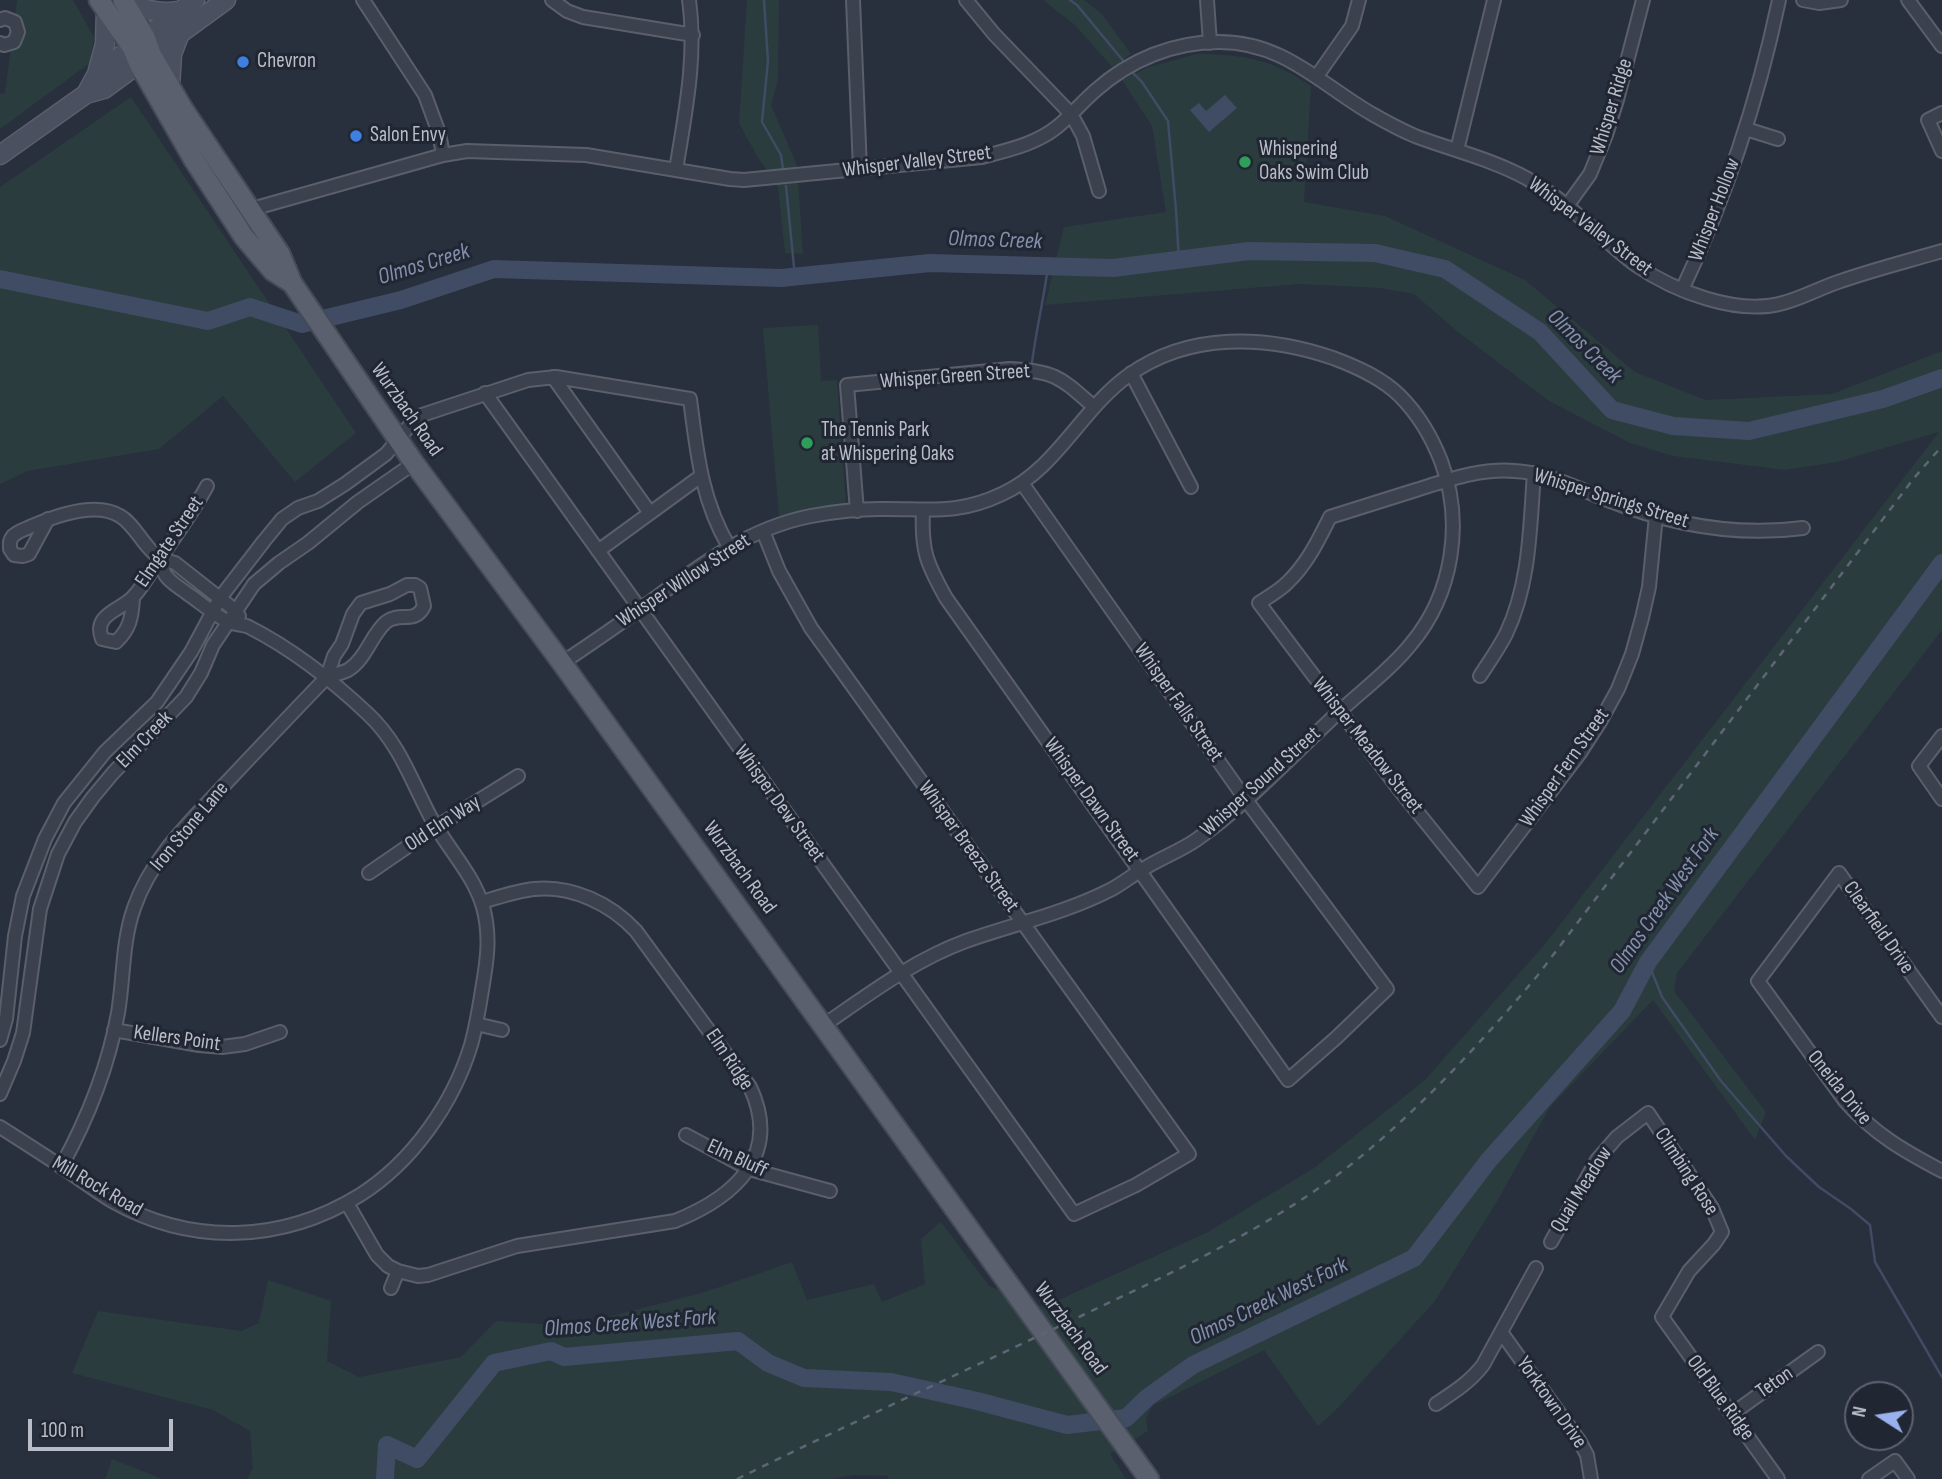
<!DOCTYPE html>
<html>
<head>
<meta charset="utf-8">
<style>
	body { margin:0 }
	#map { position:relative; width:1942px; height:1479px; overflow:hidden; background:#282f3d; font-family:"Sofia Sans Condensed",sans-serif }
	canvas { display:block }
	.north { position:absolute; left:1844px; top:1381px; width:70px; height:70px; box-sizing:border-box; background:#212633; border:2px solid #5d626f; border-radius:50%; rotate:282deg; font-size:19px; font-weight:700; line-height:28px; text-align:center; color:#b8bdc8 }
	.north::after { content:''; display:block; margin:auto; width:24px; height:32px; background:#99b1ed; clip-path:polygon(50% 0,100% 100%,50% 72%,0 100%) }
	.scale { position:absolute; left:28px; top:1419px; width:145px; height:32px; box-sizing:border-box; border:4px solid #b8bdc8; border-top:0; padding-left:9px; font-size:21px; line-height:24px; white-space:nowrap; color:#b8bdc8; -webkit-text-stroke:5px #212633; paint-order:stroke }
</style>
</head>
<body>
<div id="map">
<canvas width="1942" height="1479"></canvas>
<div class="north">N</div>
<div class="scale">100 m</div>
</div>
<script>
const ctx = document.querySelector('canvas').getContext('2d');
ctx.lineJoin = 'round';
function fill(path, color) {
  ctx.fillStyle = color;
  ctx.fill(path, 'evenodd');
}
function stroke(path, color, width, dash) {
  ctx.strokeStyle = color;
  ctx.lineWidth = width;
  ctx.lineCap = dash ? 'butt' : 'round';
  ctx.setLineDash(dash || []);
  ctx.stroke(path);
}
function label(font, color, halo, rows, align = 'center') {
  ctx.font = font + ' "Sofia Sans Condensed",sans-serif';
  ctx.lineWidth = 6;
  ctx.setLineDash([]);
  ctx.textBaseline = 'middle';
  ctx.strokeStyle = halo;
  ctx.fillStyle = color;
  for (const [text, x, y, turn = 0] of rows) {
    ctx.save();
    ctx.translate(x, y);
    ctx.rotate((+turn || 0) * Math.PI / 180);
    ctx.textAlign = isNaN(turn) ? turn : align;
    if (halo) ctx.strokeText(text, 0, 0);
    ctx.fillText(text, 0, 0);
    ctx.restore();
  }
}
const green = new Path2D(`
	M17 0H73L94 37 90 63 0 129V94L5 93Z
	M747 0H779L778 80 771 105 797 165 803 254 785 253 778 187 757 156 739 123Z
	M1043 0H1084L1102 14 1131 54 1112 67 1075 25Z
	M1196 54C1242 54 1272 59 1311 86L1304 202 1385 216 1525 280 1635 372 1705 400 1832 394 1942 351V630L1677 973 1674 991 1766 1112 1755 1140 1653 1000 1550 1107 1496 1203 1435 1301 1335 1411 1318 1426 1264 1350 1152 1406 1146 1418 1148 1431 1110 1454 1126 1479H849H888V1476L853 1475 831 1479H247L253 1468 250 1431 213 1410 72 1373 98 1311 241 1331 259 1323 268 1280 331 1301 327 1361 359 1377 461 1357 496 1321 573 1326 705 1292 792 1262 807 1300 874 1284 882 1302 925 1284 921 1239 941 1222 989 1286 1043 1307 1208 1232 1314 1168 1424 1081 1545 944 1939 432 1837 462 1785 470 1673 456 1630 443 1549 401 1458 332 1414 294 1380 288 1299 284 1045 305 1064 227 1166 212 1152 126 1122 80 1149 67Z
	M131 97 356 433 295 482 223 396 159 449 28 471 0 484V187Z
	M818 325 821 381 837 380 846 505 779 516 763 328Z
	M112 1459 162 1479H105Z`);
const water = new Path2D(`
	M1225 95 1237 108 1209 132 1190 110 1199 103 1206 111Z`);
const stream = new Path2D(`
	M764 0 768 61 762 122 781 155 783 169
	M1070 0 1077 5 1125 63
	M1131 71 1142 82 1168 121 1176 210 1179 260
	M786 186 795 277
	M1032 363C1036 330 1044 299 1048 266
	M1648 962 1662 997 1721 1081 1786 1156 1819 1187 1851 1209 1870 1225 1875 1262 1942 1377`);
const river = new Path2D(`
	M0 279 208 321 250 307 302 324 401 300 494 269 781 278 930 263 1113 268 1249 251 1375 253 1445 269 1540 332 1612 410 1673 426 1749 431 1883 399 1942 378
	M385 1479 387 1445 417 1459 494 1363 551 1351 564 1357 738 1341 768 1363 804 1378 891 1382 977 1401 1067 1425 1126 1418 1148 1397 1193 1365 1414 1258 1489 1160 1622 1011 1648 962 1942 563`);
const minor = new Path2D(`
	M363 0 425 95 439 133 443 155
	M552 0 567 11 583 17 693 35
	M853 0 860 169
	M966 0 994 34 1071 114 1083 136 1099 191
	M1207 0 1210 43
	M1803 0 1819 3 1841 0
	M1908 0 1942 46
	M0 20 5 18 15 22 18 32 14 42 4 45 0 43
	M1317 76 1352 26 1359 0
	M1942 113 1928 120 1942 151
	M1746 129 1778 139
	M1457 150 1494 0
	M676 170C685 114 697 57 689 0
	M1567 206 1590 174 1606 135 1617 100 1643 0
	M252 209 443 155 467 151 586 155 730 179 744 180 982 157C1008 150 1036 144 1057 127 1071 116 1082 102 1096 90 1130 60 1173 42 1219 42 1284 42 1320 84 1372 114 1386 122 1401 130 1415 136 1452 150 1491 159 1526 178 1545 189 1563 201 1579 216 1598 232 1615 250 1636 265 1674 291 1737 316 1783 303 1802 298 1820 288 1838 282 1872 270 1908 261 1942 251
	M1682 290C1726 197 1758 100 1779 0
	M1131 373 1191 487
	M553 377 650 513
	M485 393 1074 1214 1136 1185 1189 1154 811 628 779 571 763 531
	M857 511 847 385 1010 369C1056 371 1061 378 1094 407
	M923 511C921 551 927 564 946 598L1288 1080 1336 1038 1387 989 1246 800 1022 483
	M1656 516 1649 587 1642 618 1632 654 1618 689 1600 722 1580 753 1478 887 1398 788 1259 603C1268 597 1279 591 1287 583 1307 564 1318 541 1330 517 1358 508 1387 499 1416 490 1448 480 1480 468 1515 471 1548 473 1575 487 1605 499 1668 524 1735 537 1803 528
	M598 551 701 476
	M160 559 175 563 236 611 239 616
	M133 598C132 617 130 629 116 642L102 639C92 613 123 610 134 596 144 585 151 571 159 560 176 535 193 512 207 486
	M562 663C592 643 621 623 650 602 700 565 749 528 811 516 833 512 856 509 879 509 926 508 956 516 1002 494 1057 469 1081 409 1129 375 1189 332 1266 335 1333 358 1357 367 1382 378 1400 396 1418 414 1432 438 1441 461 1464 522 1453 594 1411 644 1391 669 1364 689 1340 711 1293 754 1249 803 1196 840 1180 851 1161 858 1145 868 1134 874 1123 883 1112 889 1066 913 1014 924 966 941 914 960 869 994 824 1025
	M1480 676C1489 662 1499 648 1506 634 1530 584 1530 527 1534 473
	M1942 736 1919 766 1942 799
	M369 873 436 827 518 776
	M1942 1017 1839 873 1758 981 1845 1101C1874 1134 1904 1151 1942 1171
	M476 1024 502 1030
	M114 1030 199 1045 222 1047 245 1044 280 1032
	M0 1040 6 1019 15 936 23 896 45 839 64 803 105 752 157 702 191 652 220 598 264 541 282 519 298 508 318 501 345 484 386 454 410 425 422 415 528 380 556 377 690 399C697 453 701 499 729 547
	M0 1094 14 1061 23 1033 40 909 58 854 75 822 93 797 113 773 186 697 201 673 213 645 254 584 279 563 308 543 358 502 414 463
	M0 1127C22 1141 44 1155 65 1169 81 1180 96 1191 112 1201 192 1246 282 1243 360 1195 412 1162 453 1104 471 1045 476 1027 479 1009 482 990 487 961 491 936 483 907 473 873 446 847 430 816 411 780 399 743 368 714 332 680 294 650 249 627 243 624 236 625 229 622 217 617 200 602 188 594 182 589 171 583 166 576 162 571 162 563 158 557 155 554 151 551 148 547 139 537 132 523 120 516 96 501 55 516 32 526 26 529 18 531 13 536 9 541 10 543 10 549L14 555 23 556 29 554 48 519
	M686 1135 749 1169 830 1191
	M61 1167C88 1118 108 1068 118 1013 124 977 122 942 134 908 152 856 192 820 228 781 261 746 294 711 327 677L334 656 342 644 353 614 361 603 390 594 407 585H415L420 588 424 606C415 625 400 611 386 622 371 635 366 659 348 670 342 673 334 675 327 677
	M347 1203 377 1255 388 1266 398 1271 418 1276 428 1275 517 1246 675 1221C735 1197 782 1155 750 1087L636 931C611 904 572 885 534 889 516 891 499 897 482 902
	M1551 1242 1597 1160 1617 1137 1648 1113 1712 1208 1722 1232 1714 1244 1689 1271 1662 1317 1778 1479
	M391 1288 398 1271
	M1501 1332 1580 1442 1587 1455 1591 1479
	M1436 1404C1454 1392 1470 1382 1483 1365L1536 1268
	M1732 1414 1818 1352
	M1869 1479 1895 1461 1908 1479`);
const secondary = new Path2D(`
	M124 0C143 10 158 14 179 11
	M97 74 105 44 106 9
	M170 87 172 54 180 33
	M86 94 97 74 195 0
	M0 155 86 94 104 89 226 0`);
const primary = new Path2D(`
	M99 0 132 47 139 64 194 160 244 237 273 271 292 283
	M123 0 145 37 151 54 183 109 280 254 292 283 414 463 562 663 1149 1479`);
const rail = new Path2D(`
	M737 1479C851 1423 967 1370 1081 1316 1174 1272 1271 1227 1353 1163 1422 1107 1481 1043 1538 975L1914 478 1942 446`);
const markers = [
	[243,62,7,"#3f7fe0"],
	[356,136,7,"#3f7fe0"],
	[1245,162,7,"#2e9e5b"],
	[807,443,7,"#2e9e5b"]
];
const poiNames = [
	["Chevron",257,62],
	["Salon Envy",370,136],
	["Whispering",1259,150],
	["Oaks Swim Club",1259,174],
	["The Tennis Park",821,431],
	["at Whispering Oaks",821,455]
];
const streetNames = [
	["Whisper Ridge",1612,107,-73],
	["Whisper Valley Street",917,162,-7],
	["Whisper Hollow",1715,210,-69],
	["Whisper Valley Street",1590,227,37],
	["Whisper Green Street",955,377,-4],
	["Wurzbach Road",406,410,55],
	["Whisper Springs Street",1611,499,17],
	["Elmgate Street",170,542,-56],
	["Whisper Willow Street",684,581,-33],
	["Whisper Falls Street",1178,703,55],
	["Elm Creek",145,740,-46],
	["Whisper Meadow Street",1367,746,52],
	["Whisper Fern Street",1565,768,-55],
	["Whisper Sound Street",1261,782,-42],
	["Whisper Dawn Street",1091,800,54],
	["Whisper Dew Street",779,804,54],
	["Old Elm Way",443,824,-33],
	["Iron Stone Lane",190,827,-50],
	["Whisper Breeze Street",968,847,54],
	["Wurzbach Road",739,868,54],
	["Clearfield Drive",1878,928,55],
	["Kellers Point",177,1039,8],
	["Elm Ridge",729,1060,56],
	["Oneida Drive",1839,1088,51],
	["Elm Bluff",737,1159,25],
	["Climbing Rose",1686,1172,57],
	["Mill Rock Road",97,1187,30],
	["Quail Meadow",1582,1190,-58],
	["Wurzbach Road",1070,1329,54],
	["Teton",1775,1383,-35],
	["Old Blue Ridge",1720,1398,54],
	["Yorktown Drive",1551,1403,55]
];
const waterNames = [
	["Olmos Creek",995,241,2],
	["Olmos Creek",424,265,-17],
	["Olmos Creek",1584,347,45],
	["Olmos Creek West Fork",1665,901,-55],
	["Olmos Creek West Fork",1269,1302,-26],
	["Olmos Creek West Fork",630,1324,-4]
];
fill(green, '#2b3c3f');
fill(water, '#404b64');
stroke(stream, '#404b64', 2.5);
stroke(river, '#404b64', 18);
stroke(minor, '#5a5f6b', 16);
stroke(secondary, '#5a5f6b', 21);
stroke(primary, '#454a57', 23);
stroke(minor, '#3c414e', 12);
stroke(secondary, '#4a5060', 18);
stroke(primary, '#5a606d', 19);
stroke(rail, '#5e6574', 2.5, [7, 7]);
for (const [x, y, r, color] of markers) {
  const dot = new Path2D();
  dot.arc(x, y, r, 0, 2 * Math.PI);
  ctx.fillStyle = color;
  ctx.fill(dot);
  stroke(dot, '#212633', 2.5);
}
label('21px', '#b8bdc8', '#212633', poiNames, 'left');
label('21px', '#b8bdc8', '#212633', streetNames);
label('italic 23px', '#8390ac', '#212633', waterNames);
</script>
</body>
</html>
